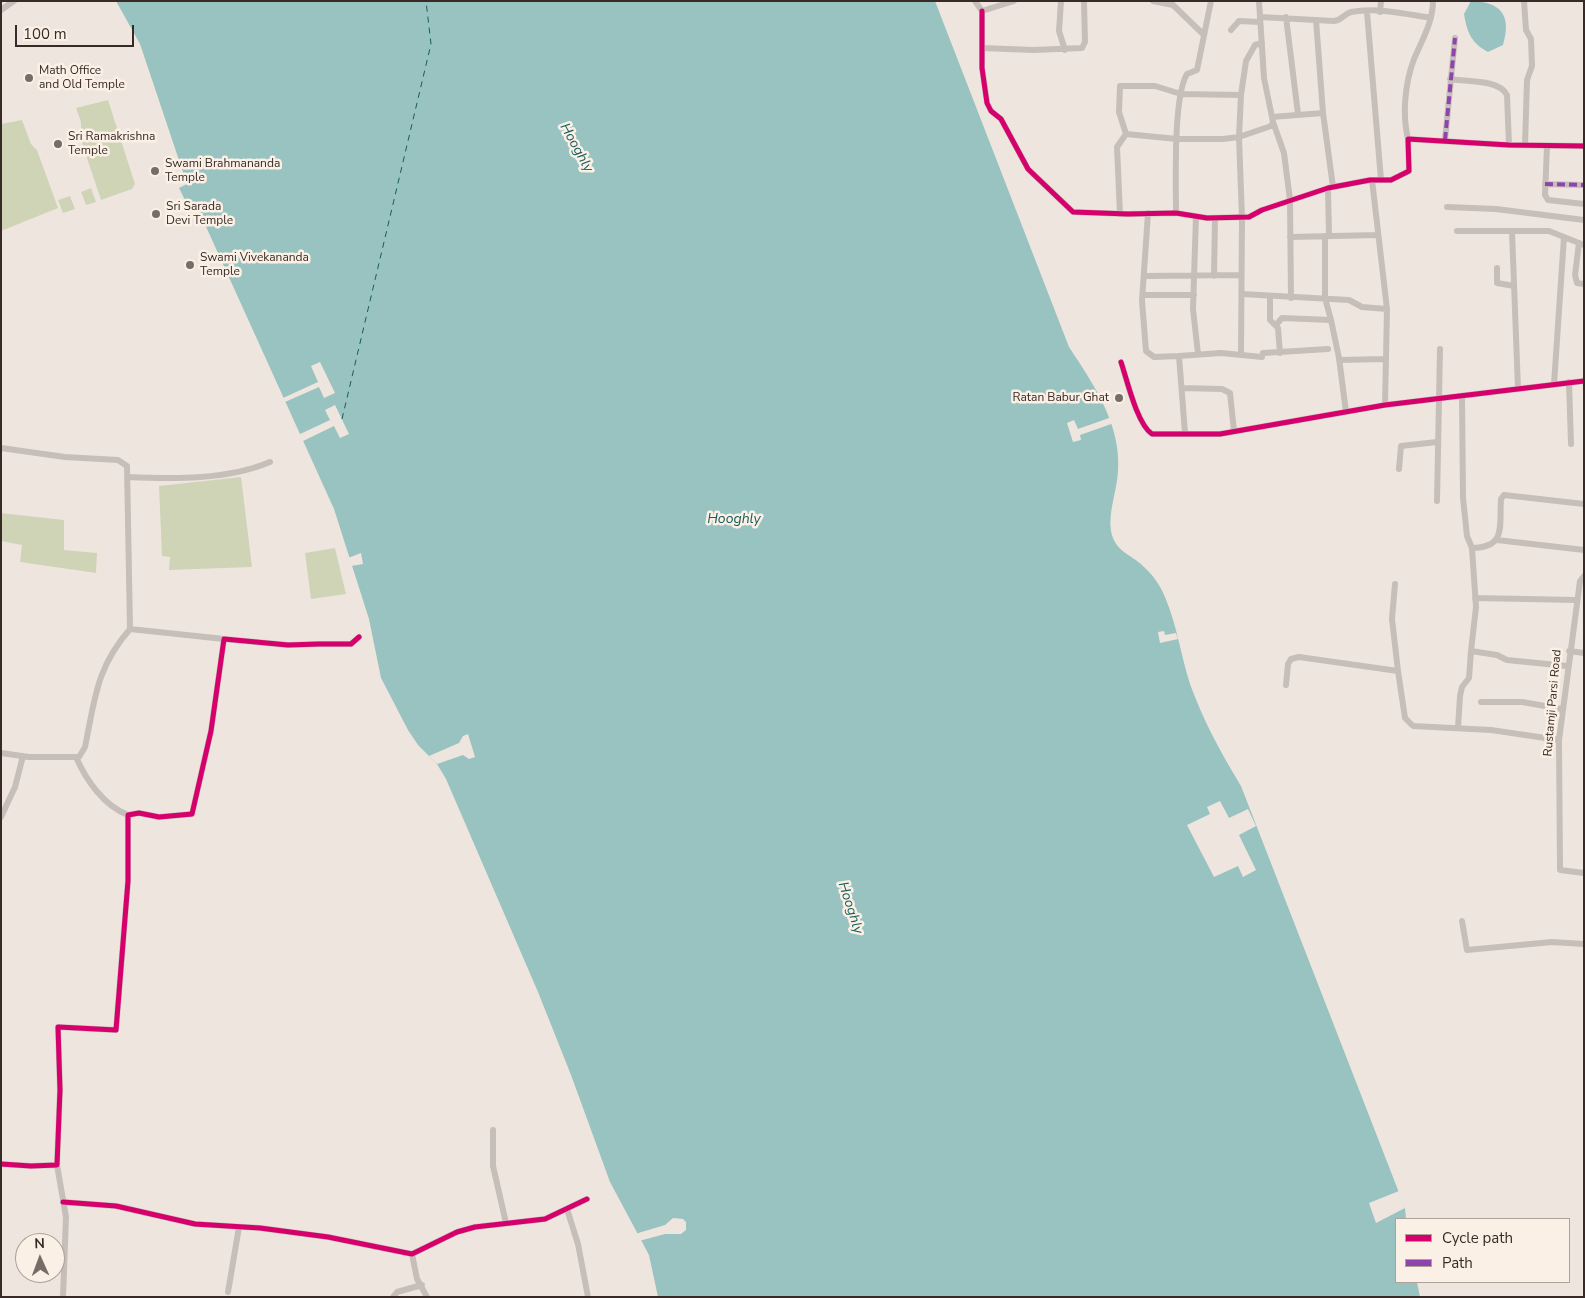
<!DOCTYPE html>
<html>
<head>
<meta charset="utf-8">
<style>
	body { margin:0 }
	#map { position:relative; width:1585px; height:1298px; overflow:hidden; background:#eee6de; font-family:"Nunito Sans",sans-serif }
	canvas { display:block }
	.frame { position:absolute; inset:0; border:2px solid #382a26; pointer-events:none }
	.legend { position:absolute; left:1395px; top:1218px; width:175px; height:65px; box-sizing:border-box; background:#fbf0e5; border:1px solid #ada199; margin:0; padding:6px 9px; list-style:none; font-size:15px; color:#382a26 }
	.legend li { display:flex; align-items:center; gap:10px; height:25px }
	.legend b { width:25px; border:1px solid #ada199 }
	.north { position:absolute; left:15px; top:1233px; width:50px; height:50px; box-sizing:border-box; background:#fbf0e5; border:1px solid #ada199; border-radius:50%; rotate:358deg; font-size:14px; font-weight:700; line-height:20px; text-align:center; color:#382a26 }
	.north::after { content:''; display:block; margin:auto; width:18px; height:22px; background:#786c66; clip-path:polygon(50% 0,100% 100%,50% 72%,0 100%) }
	.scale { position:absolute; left:15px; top:25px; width:119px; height:22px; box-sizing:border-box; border:2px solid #382a26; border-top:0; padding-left:6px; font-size:15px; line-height:18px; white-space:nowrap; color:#382a26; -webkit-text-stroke:4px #fbf0e5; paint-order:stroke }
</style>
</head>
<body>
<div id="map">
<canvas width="1585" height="1298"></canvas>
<div class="frame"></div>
<ul class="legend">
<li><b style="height:6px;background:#d6006c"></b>Cycle path</li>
<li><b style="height:6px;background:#8e44ad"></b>Path</li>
</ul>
<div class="north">N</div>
<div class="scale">100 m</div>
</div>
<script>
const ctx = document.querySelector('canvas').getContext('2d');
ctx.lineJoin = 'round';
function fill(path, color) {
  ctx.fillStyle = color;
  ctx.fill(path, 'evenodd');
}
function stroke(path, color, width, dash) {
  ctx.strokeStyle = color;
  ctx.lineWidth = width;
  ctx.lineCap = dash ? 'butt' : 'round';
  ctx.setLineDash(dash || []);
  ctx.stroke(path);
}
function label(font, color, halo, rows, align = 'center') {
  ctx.font = font + ' "Nunito Sans",sans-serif';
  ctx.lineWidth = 5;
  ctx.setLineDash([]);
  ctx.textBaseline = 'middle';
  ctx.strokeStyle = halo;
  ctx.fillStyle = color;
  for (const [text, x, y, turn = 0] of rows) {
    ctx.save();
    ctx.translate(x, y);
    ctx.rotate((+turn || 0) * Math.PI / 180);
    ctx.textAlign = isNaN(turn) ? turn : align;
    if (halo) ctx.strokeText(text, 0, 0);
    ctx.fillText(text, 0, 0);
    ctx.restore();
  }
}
const green = new Path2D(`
	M108 100 135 184 132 189 101 200 81 140V122L76 108Z
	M22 120 31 144 37 150 58 208 1 231V124Z
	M91 188 96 202 86 205 81 192Z
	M70 196 75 209 63 213 58 200Z
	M241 477 252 567 169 570 170 557 162 556 159 486Z
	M1 513 64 520V550L97 553 96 573 20 562 22 545 1 541Z
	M335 548 346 594 311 599 305 553Z`);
const water = new Path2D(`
	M116 1H935L1069 347C1094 385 1121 424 1118 471 1117 491 1108 512 1111 531 1115 552 1131 554 1143 566 1153 575 1160 585 1165 597 1177 625 1181 656 1190 684 1203 720 1221 753 1241 786L1405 1208 1406 1219H1396V1282H1417L1420 1297H658L649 1255 610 1182 571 1075 538 992 446 779 437 764 418 745 408 730 381 678 369 619 334 509 198 209 191 212 179 188 187 184 140 44Z
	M1471 1C1501 2 1512 15 1503 45L1488 52C1471 43 1467 32 1464 14Z`);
const pier = new Path2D(`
	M320 362 335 393 324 398 319 387 285 402 283 398 318 382 311 366Z
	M335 405 349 434 340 438 334 426 301 442 298 435 330 420 325 410Z
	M1112 417 1114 423 1080 435 1081 440 1073 442 1067 423 1074 420 1078 429Z
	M361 553 363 564 351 566 348 558Z
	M1164 631 1165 635 1176 633 1178 639 1160 643 1158 632Z
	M468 734 475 757 469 759 463 755 437 764 429 756 459 743 463 736Z
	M1220 801 1229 818 1248 809 1256 826 1239 835 1256 870 1243 877 1238 866 1214 877 1187 825 1210 814 1207 807Z
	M1399 1191 1405 1208 1376 1223 1369 1203Z
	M673 1218 683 1219 686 1222V1230L681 1234H665L639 1241 635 1234 665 1225Z`);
const ferry = new Path2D(`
	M342 419 431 44 426 1`);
const street = new Path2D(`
	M975 1 982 11 1014 1
	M1061 1 1059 31 1065 50
	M1153 1 1173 5 1203 34
	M1259 1 1264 78 1273 122 1284 153 1290 200 1291 298
	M1524 1 1526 30 1531 39 1532 66 1527 80 1525 145
	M1 10 14 1
	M982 11V68L987 103 991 111 1001 119 1028 169 1073 212 1128 214 1176 213 1207 218 1249 217 1262 210 1328 188 1370 180H1391L1409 171 1408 139 1509 145 1584 146
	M1367 12 1381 180
	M1380 12 1381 1
	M1260 17 1334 21C1342 20 1344 14 1351 12 1377 7 1406 14 1431 18
	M1286 17 1298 114
	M1316 20 1323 113 1333 187
	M1231 30 1239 21 1260 22
	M982 48 1033 50 1082 48 1085 42 1084 1
	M1450 79C1466 82 1499 79 1507 95L1509 145
	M1272 117 1323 113
	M1126 134 1177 139H1223L1239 137 1271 126 1273 122
	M1408 139C1402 114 1405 83 1414 59 1422 40 1433 22 1433 1
	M1445 140 1455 38
	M1547 146 1545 195 1548 200 1584 204
	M1372 180 1387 309 1385 405
	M1545 184 1584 185
	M1328 188 1329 236
	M1447 207 1496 209 1584 220
	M1148 213 1142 301 1146 351 1154 357 1179 356 1185 433
	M1176 213C1176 183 1173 97 1187 74L1197 70 1211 1
	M1120 214 1117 147 1126 134 1119 112 1120 86H1155L1181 94 1241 95
	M1196 216 1193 309 1198 354
	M1457 231H1549L1584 245
	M1512 231 1518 389
	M1325 236V298L1331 320
	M1290 237 1378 235
	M1579 243 1575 275 1577 283 1584 284
	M1497 268V283L1514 286
	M1144 276 1241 275
	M1214 276 1215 218
	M1242 294 1349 300 1362 307 1387 309
	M1143 295H1194
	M1270 297V320L1278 328 1280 353
	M1276 325 1282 318 1331 320 1339 358 1346 412
	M1263 353 1328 349
	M1241 355 1242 218 1239 137 1241 95 1246 61 1255 45 1262 43
	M1179 356 1221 353 1262 357
	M1339 360 1385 359
	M1121 362C1127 380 1137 424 1152 434H1220L1385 405 1584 381
	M1569 382 1571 444
	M1554 384 1564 237
	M1182 388 1222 389 1230 393 1234 431
	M1462 396 1463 498 1467 536 1472 548 1476 607 1471 651 1497 655 1507 660 1567 666
	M1 448 65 457 118 460 127 466 130 629 224 639
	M1399 469 1401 446 1437 442
	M128 477C175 479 227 480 270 462
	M1437 501 1440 349
	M1497 540 1584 550
	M1472 548C1507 547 1499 527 1501 499L1504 495 1584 504
	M1584 576 1580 581 1559 740 1560 870 1584 873
	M1395 584 1392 619 1398 671 1405 718 1413 726 1491 730 1559 740
	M1475 598 1577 600
	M1569 651 1584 653
	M1286 685 1288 664 1291 659 1299 657 1398 671
	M1481 702H1522L1562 709
	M1458 728 1460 696 1462 687 1469 678 1471 651
	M1 753 29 757H79L85 747C95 699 96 668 130 629
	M76 757C86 780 104 806 128 815
	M1 817 15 787 23 756
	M1462 921 1467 950 1552 942 1584 944
	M493 1130V1166L506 1223
	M1 1164 31 1166 57 1165 60 1090 58 1027 116 1030 128 881V815L139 813 159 817 192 814 211 731 224 639 288 645 319 644H351L359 637
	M57 1165 66 1217 63 1297
	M63 1202 116 1206 195 1224 260 1228 328 1237 412 1254 457 1232 475 1227 545 1219 587 1199
	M567 1209 578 1244 588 1297
	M412 1254 417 1279 427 1297
	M228 1292 239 1227
	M393 1297 397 1292 422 1285`);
const quiet = new Path2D(`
	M1445 140 1455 38
	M1545 184 1584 185`);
const cycleway = new Path2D(`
	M982 11V68L987 103 991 111 1001 119 1028 169 1073 212 1128 214 1176 213 1207 218 1249 217 1262 210 1328 188 1370 180H1391L1409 171 1408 139 1509 145 1584 146
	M1121 362C1127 380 1137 424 1152 434H1220L1385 405 1584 381
	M1 1164 31 1166 57 1165 60 1090 58 1027 116 1030 128 881V815L139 813 159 817 192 814 211 731 224 639 288 645 319 644H351L359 637
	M63 1202 116 1206 195 1224 260 1228 328 1237 412 1254 457 1232 475 1227 545 1219 587 1199`);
const markers = [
	[29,78,5,"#786c66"],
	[58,144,5,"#786c66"],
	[155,171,5,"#786c66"],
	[156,214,5,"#786c66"],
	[190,265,5,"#786c66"],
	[1119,398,5,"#786c66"]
];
const poiNames = [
	["Math Office",39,71],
	["and Old Temple",39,85],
	["Sri Ramakrishna",68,137],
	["Temple",68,151],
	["Swami Brahmananda",165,164],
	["Temple",165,178],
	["Sri Sarada",166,207],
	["Devi Temple",166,221],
	["Swami Vivekananda",200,258],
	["Temple",200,272],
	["Ratan Babur Ghat",1109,398,"right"]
];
const streetNames = [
	["Rustamji Parsi Road",1553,703,-85]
];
const waterNames = [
	["Hooghly",576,148,61],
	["Hooghly",734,520],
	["Hooghly",850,908,72]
];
fill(green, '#d0d4b7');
fill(water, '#99c3c0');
fill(pier, '#eee6de');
stroke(ferry, '#175d5d', 1, [6, 5]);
stroke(street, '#c6beb8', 6);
stroke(quiet, '#8e44ad', 4, [8, 4]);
stroke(cycleway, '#d6006c', 5);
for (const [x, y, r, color] of markers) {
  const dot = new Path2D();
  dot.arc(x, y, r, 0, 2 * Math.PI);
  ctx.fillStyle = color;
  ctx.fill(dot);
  stroke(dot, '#fbf0e5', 2);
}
label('12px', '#382a26', '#fbf0e5', poiNames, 'left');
label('12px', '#382a26', '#fbf0e5', streetNames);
label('italic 14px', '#175d5d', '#fbf0e5', waterNames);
</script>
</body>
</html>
